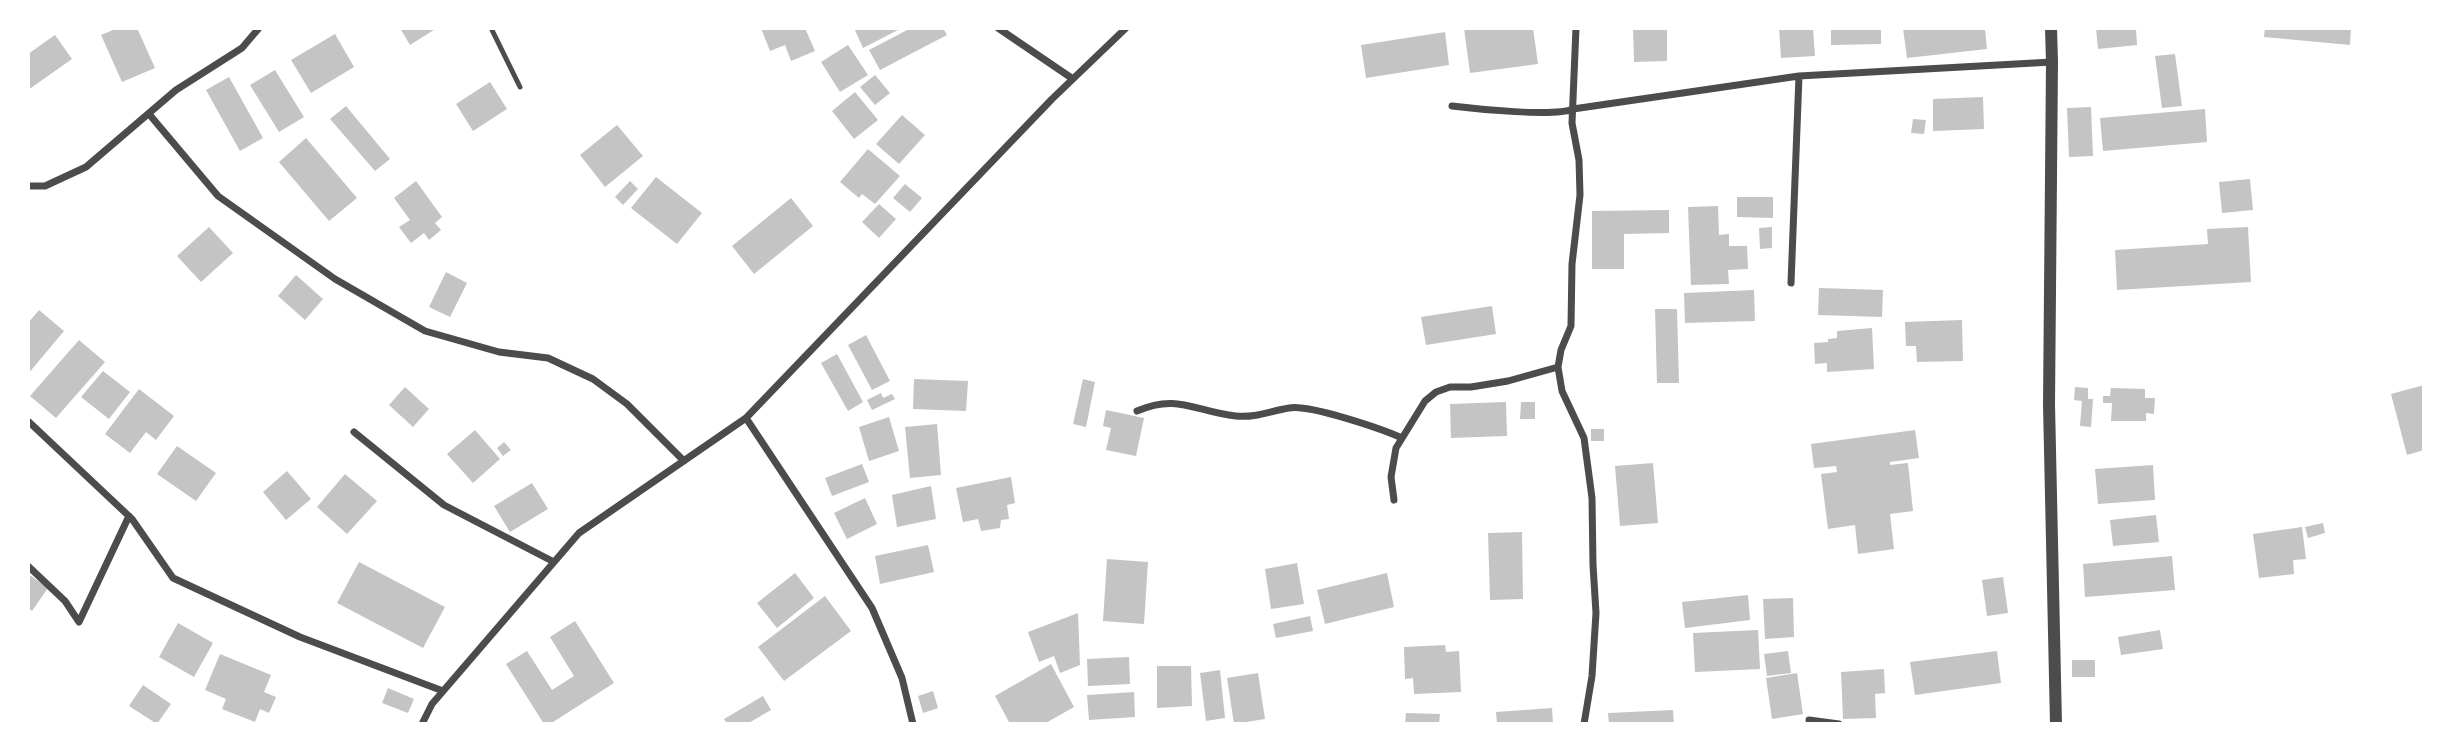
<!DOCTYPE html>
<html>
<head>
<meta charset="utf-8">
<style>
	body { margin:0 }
	#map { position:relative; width:2452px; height:752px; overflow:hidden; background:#fff; font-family:"Noto Serif",serif }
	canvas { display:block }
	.frame { position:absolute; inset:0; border:30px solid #fff; pointer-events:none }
</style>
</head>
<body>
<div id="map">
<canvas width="2452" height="752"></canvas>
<div class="frame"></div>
</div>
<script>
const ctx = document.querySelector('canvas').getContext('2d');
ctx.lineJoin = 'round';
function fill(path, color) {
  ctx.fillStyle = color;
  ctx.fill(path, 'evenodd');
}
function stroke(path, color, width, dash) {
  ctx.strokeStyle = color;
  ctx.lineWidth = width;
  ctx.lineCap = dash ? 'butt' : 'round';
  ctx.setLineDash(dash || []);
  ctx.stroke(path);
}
const building = new Path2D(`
	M118 28H137L155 68 122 82 101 35Z
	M400 28H437L410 45Z
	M761 28H805L815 51 791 61 785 45 770 51Z
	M854 28H902L863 48Z
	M911 28H943L947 35 880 70 869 50Z
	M1464 28H1533L1538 64 1470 73Z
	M1633 28H1667V61L1634 62Z
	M1779 28H1813L1815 56 1781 58Z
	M1831 28H1881V44L1831 45Z
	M1903 28H1985L1987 49 1907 58Z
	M2096 28H2136L2137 45 2098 49Z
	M2265 28H2351L2350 45 2264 37Z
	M1445 32 1449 65 1366 78 1361 45Z
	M335 34 354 67 311 93 291 60Z
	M55 35 72 59 28 90V54Z
	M848 45 868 75 840 92 821 62Z
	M2175 54 2182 106 2162 108 2155 56Z
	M275 70 304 117 279 132 250 85Z
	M875 75 890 93 875 105 860 87Z
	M229 77 263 138 240 151 206 90Z
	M490 82 507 109 473 131 456 104Z
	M855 92 878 120 854 139 832 111Z
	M1983 97 1984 129 1933 131V99Z
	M346 106 390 159 375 171 330 119Z
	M2091 107 2093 156 2069 157 2067 108Z
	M2205 109 2207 142 2103 151 2100 118Z
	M902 115 925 135 899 164 876 144Z
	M1913 119 1926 120 1924 134 1911 133Z
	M617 125 643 156 605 187 580 155Z
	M306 138 357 198 329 221 279 162Z
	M868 149 900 176 875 204 862 194 859 198 840 182Z
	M656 177 702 213 677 244 631 208Z
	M2250 179 2253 210 2222 213 2219 182Z
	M416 181 442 217 435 223 441 230 429 240 424 233 411 243 399 227 410 220 394 198Z
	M630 181 638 189 623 205 615 197Z
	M905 184 922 198 910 212 893 198Z
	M1737 197H1773V218L1737 217Z
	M791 198 813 226 754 274 732 246Z
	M879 204 896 219 879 238 862 222Z
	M1718 206 1719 235 1729 234V246H1747L1748 269 1728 270 1729 284 1691 285 1688 207Z
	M1669 210V233L1624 234V269H1592V211Z
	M209 227 233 253 201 282 177 256Z
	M1772 227V248L1760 249 1759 228Z
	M2248 227 2251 282 2117 290 2115 250 2208 244 2207 229Z
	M446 272 467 283 450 317 429 307Z
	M296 275 323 299 305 320 278 296Z
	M1819 288 1883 290 1882 317 1818 315Z
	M1754 290 1755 321 1685 323 1684 293Z
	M1492 306 1496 334 1426 345 1421 317Z
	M1655 309H1677L1679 383H1657Z
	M39 310 64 331 28 374V323Z
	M1962 320 1963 361 1917 362 1916 346H1906L1905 322Z
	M1872 328 1874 369 1827 372V363L1815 364 1814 343 1828 342V339L1837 338V331Z
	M866 335 890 381 872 390 848 345Z
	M79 340 105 362 56 418 30 396Z
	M837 354 863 402 848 411 821 363Z
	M103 371 130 392 109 419 81 397Z
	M914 379 968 381 966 411 913 409Z
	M1083 379 1095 382 1086 427 1073 424Z
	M2424 385V450L2407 455 2391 394Z
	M405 387 429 409 413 427 389 405Z
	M2075 387 2088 388V399H2093L2091 427 2080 426 2082 401 2074 400Z
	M2111 388 2145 389V398H2155L2154 414 2146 413V421H2111L2112 403H2103V396H2110Z
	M139 389 174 416 156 440 146 432 130 453 105 434Z
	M881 393 883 398 892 394 895 399 872 410 867 400Z
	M1506 402 1507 436 1451 438 1450 404Z
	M1521 402H1535V419H1520Z
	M1106 410 1144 418 1136 456 1106 450 1111 428 1103 426Z
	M889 417 899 451 869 461 859 427Z
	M937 424 941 475 910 478 905 427Z
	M1591 429H1604V441H1591Z
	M475 430 500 459 473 483 447 454Z
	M1915 430 1919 458 1890 462V465L1908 463 1913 511 1890 514 1894 549 1858 554 1855 525 1828 529 1821 474 1837 472 1836 466 1814 468 1811 444Z
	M504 442 511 450 503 456 497 448Z
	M177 446 216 473 196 501 157 474Z
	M1653 463 1658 523 1620 526 1615 466Z
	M862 464 869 482 832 496 825 478Z
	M2153 465 2155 500 2098 504 2095 469Z
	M287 471 311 499 286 520 263 492Z
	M345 474 377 501 347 534 317 507Z
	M1011 477 1015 503 1007 505 1009 519 1001 520 1000 528 981 531 978 519 963 522 956 488Z
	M532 483 548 509 510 532 494 506Z
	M931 486 936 519 897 527 892 495Z
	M865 498 877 524 847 539 834 513Z
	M2156 515 2159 542 2113 546 2110 520Z
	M2323 523 2325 533 2308 538 2305 527Z
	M2302 527 2306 559 2293 560 2294 574 2259 578 2253 534Z
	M1522 532 1523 599 1490 600 1488 533Z
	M928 545 934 572 880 584 875 556Z
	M2172 556 2175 590 2085 597 2083 564Z
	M1107 559 1148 562 1144 624 1103 621Z
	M359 562 445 607 423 648 337 603Z
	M1297 563 1304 604 1271 609 1265 569Z
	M795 573 814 598 777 628 757 603Z
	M1387 573 1394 607 1325 624 1317 590Z
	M28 574 48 588 32 611 28 608Z
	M2003 577 2008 613 1987 616 1982 580Z
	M1748 595 1750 620 1685 628 1682 602Z
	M825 596 851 631 784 681 758 647Z
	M1793 598 1794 637 1765 639 1763 599Z
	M1078 613 1080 665 1060 673 1054 656 1039 662 1028 632Z
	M1310 616 1313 631 1276 638 1273 624Z
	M575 621 614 683 550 724H544L506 664 527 651 552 690 574 676 550 637Z
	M178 623 213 643 194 677 159 657Z
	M1758 630 1760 669 1695 672 1693 633Z
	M2160 630 2163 649 2121 655 2118 637Z
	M1445 645 1446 652 1459 651 1461 692 1414 694 1413 678 1405 679 1404 647Z
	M1788 651 1791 673 1767 676 1764 654Z
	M1997 651 2001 683 1915 695 1910 662Z
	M220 654 271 675 264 692 276 697 269 713 260 709 255 722 222 709 226 699 205 690Z
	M1129 657 1130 684 1088 686 1087 659Z
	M2072 660H2095V677H2072Z
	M1051 664 1074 707 1044 724H1010L995 696Z
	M1157 666H1191L1192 706 1157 708Z
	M1884 669 1885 693 1875 694 1876 718 1843 719 1841 672Z
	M1220 670 1225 718 1206 721 1200 673Z
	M1258 673 1265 719 1234 724 1227 678Z
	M1797 673 1803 714 1772 719 1766 678Z
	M143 685 171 704 157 724 129 706Z
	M388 688 414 699 408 713 382 703Z
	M933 691 938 708 923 713 918 696Z
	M1134 692 1135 717 1089 720 1087 695Z
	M763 696 771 710 747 724H727L724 719Z
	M1552 708 1553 724H1497L1496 712Z
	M1673 710 1674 724H1609L1608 713Z
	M1406 713 1440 714 1439 724H1405Z`);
const service = new Path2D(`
	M491 28 520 87`);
const minor = new Path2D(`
	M998 28 1073 79
	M1576 28 1572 123 1579 160 1580 195 1572 264 1571 326 1561 350 1558 367 1562 391 1584 438 1592 498 1593 565 1596 613 1592 676 1584 724
	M1452 106C1476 109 1555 117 1573 109L1799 76
	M149 114 218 196 335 279 425 331 499 352 548 358 593 379 627 404 684 461
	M28 186H45L86 167 176 90 242 48 259 28
	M1791 283 1799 76 2052 62
	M1137 411C1178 393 1195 412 1236 416 1256 418 1270 411 1289 408 1309 404 1382 429 1402 438
	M746 418 872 608 902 678 913 724
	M28 421 132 519 173 578 300 637 443 691
	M354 432 444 505 554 562
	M1394 500 1391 477 1396 448 1425 401 1436 392 1450 387H1471L1508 381 1558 367
	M28 566 65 601 79 622 129 516
	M1809 720 1839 724
	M422 724 432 704 579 533 746 418 1052 99 1126 28`);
const tertiary = new Path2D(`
	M2051 28 2052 62 2049 404 2056 724`);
fill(building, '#c4c4c4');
stroke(service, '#4c4c4c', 5);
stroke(minor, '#4c4c4c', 7);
stroke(tertiary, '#4c4c4c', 12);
</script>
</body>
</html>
